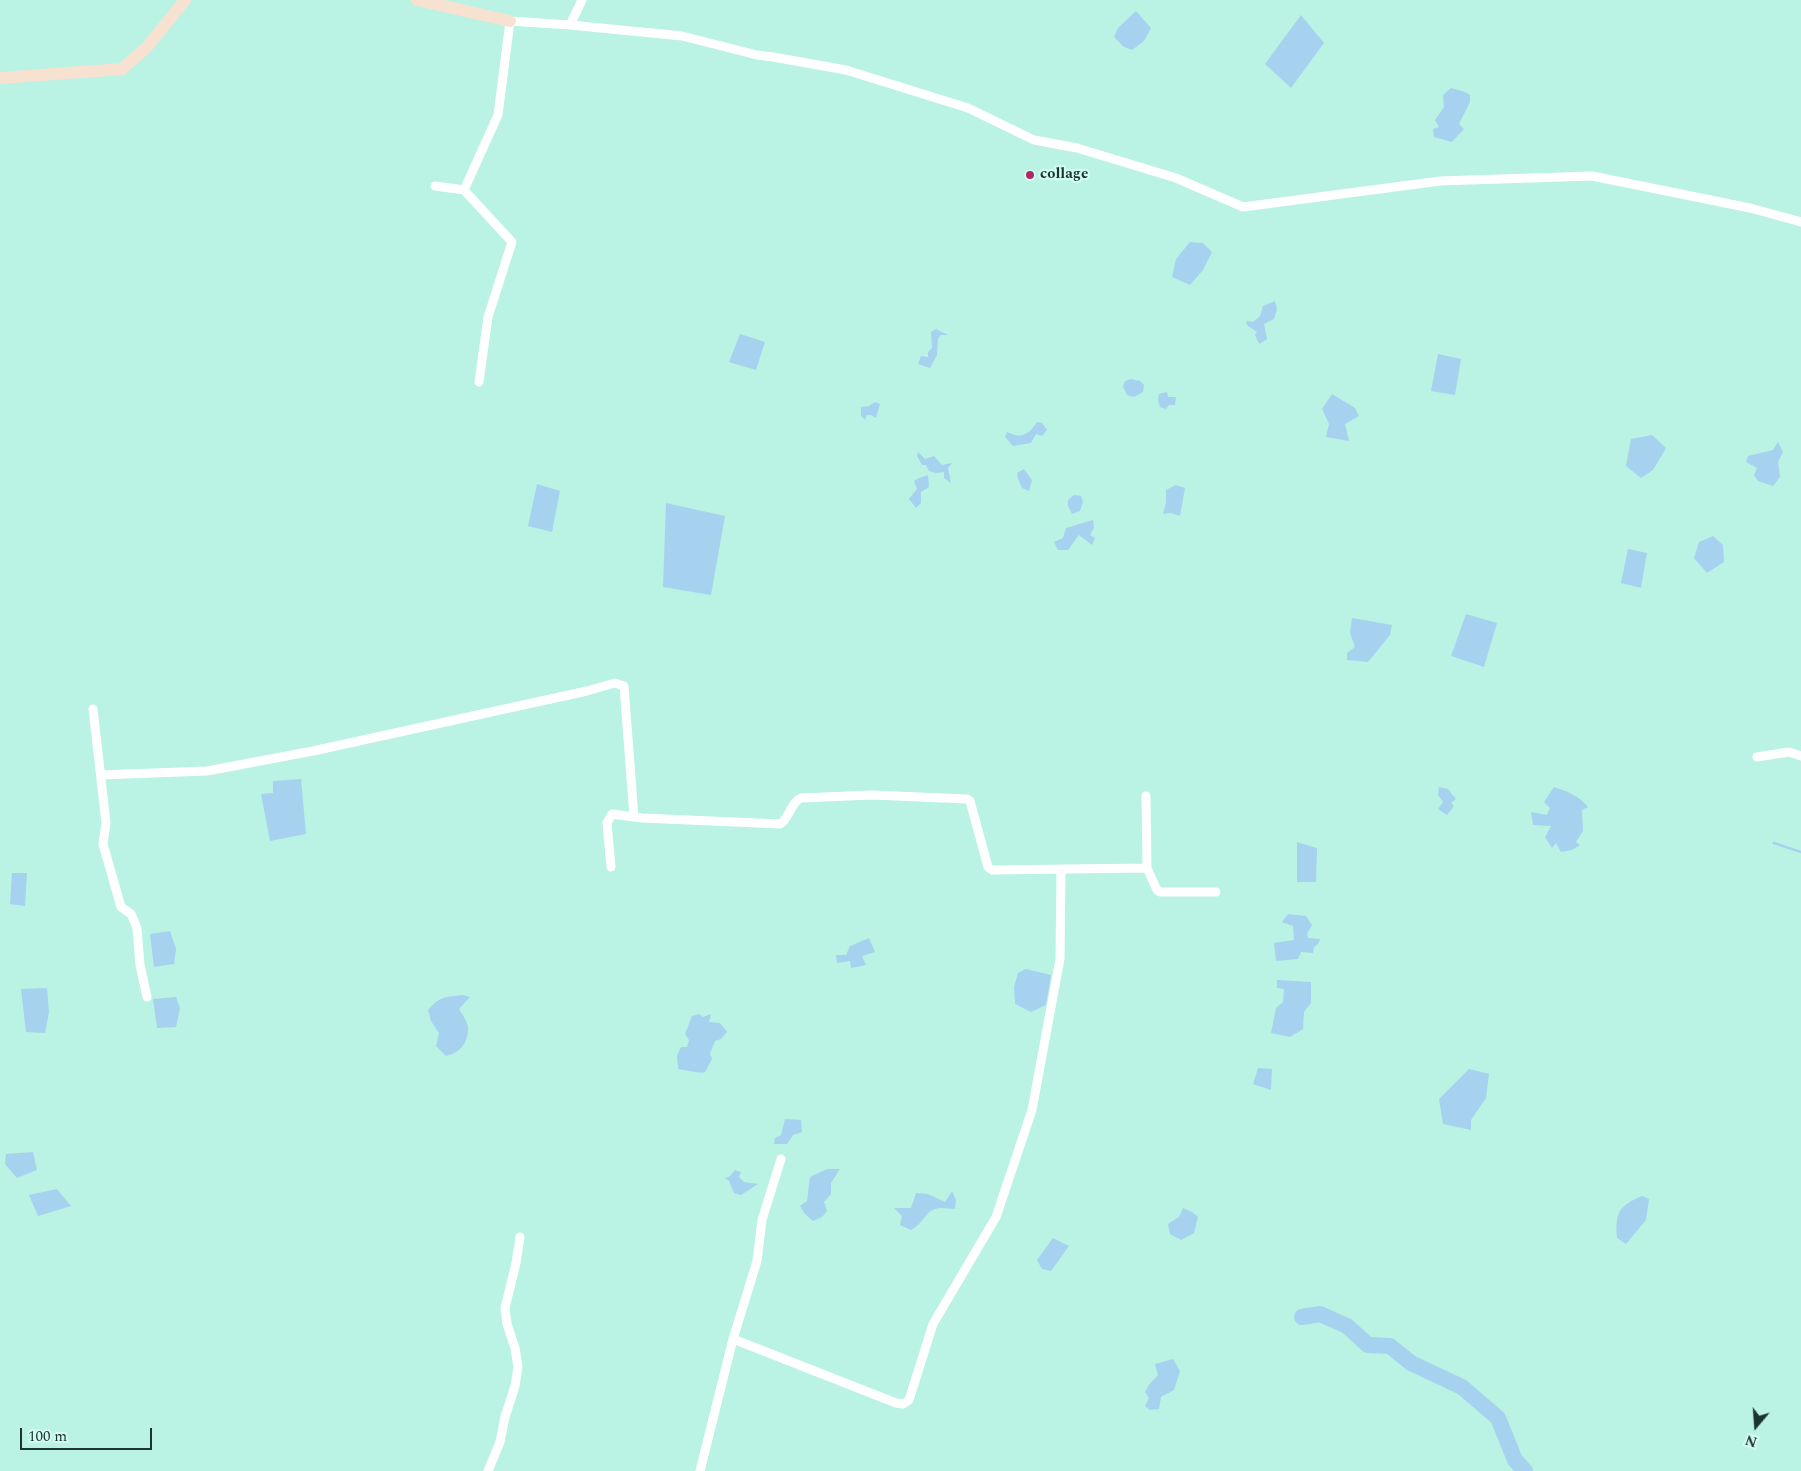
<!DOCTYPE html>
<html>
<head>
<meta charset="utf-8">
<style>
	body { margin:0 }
	#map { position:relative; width:1801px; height:1471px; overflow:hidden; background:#baf2e4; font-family:Spectral,serif }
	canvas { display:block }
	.north { position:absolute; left:1731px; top:1401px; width:50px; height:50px; -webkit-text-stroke:4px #d1fdf1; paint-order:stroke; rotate:198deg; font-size:14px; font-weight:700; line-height:20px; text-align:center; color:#1d332e }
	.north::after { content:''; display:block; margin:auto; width:18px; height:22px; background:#1d332e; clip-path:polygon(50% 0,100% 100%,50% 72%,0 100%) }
	.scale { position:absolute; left:20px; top:1428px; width:132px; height:22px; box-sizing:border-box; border:2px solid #1d332e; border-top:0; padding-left:6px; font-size:15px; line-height:18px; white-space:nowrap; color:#1d332e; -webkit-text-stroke:4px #d1fdf1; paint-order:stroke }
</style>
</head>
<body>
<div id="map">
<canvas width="1801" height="1471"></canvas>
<div class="north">N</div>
<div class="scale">100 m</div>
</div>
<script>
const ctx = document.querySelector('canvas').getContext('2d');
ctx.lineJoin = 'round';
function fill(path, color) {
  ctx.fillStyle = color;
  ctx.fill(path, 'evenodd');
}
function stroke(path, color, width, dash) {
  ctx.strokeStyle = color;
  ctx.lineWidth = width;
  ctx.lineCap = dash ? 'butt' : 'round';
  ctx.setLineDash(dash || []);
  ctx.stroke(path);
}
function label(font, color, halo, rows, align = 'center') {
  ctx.font = font + ' Spectral,serif';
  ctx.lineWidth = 4.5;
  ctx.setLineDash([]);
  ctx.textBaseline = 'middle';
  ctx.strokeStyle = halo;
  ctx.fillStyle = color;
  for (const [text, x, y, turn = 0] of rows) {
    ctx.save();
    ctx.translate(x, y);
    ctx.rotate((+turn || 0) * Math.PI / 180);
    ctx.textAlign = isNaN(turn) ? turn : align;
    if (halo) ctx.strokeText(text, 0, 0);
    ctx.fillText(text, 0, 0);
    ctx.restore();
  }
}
const water = new Path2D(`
	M1136 11 1151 28 1144 41 1132 50 1124 47 1114 37 1118 28Z
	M1301 15 1324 43 1291 88 1265 64Z
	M1451 88 1465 92 1470 95V102L1459 124 1464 129 1452 142 1434 137 1433 129 1439 127 1435 120 1444 107 1443 95Z
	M1190 242 1203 243 1212 252 1203 270 1190 285 1172 277 1176 259Z
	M1275 301 1277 309 1274 319 1264 324 1267 339 1259 344 1255 335 1257 332 1247 325 1246 321 1253 322 1260 316 1263 306Z
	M936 329 948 335H941L938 338 937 355 930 368 918 364 921 356 928 357V352L932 348 931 332Z
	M740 334 765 342 756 370 729 362Z
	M1438 354 1461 359 1455 395 1431 391Z
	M1131 379 1140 381 1144 385 1143 392 1134 397 1127 395 1123 387 1125 381Z
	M1167 392 1168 397H1176L1175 405H1169L1166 409 1160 407 1158 400 1159 394Z
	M1332 394 1355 408 1359 416 1345 424 1349 441 1326 437 1329 424 1322 409Z
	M875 402 880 404 876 418 871 415H867L865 420 861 416V407L869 406Z
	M1037 422 1042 423 1047 430 1042 436 1036 434 1031 443 1013 446 1005 437 1007 432C1021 439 1029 435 1037 422Z
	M1652 435 1666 448 1653 470 1641 478 1626 466 1631 439Z
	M1778 442 1783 452 1778 462 1780 477 1773 486 1758 481 1754 475 1757 468 1746 462 1748 456 1773 450Z
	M918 452 925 459 934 456 942 465 952 463 948 468 951 483 944 478V472L936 473 929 471 926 465H922L917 456Z
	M1024 469 1032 480 1029 491 1022 488 1018 479 1017 473Z
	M928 475 929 487 921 492V503L916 508 909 499 917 489 914 481 919 478Z
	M537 484 560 491 552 532 528 526Z
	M1176 485 1185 488 1180 516 1171 513 1163 514 1166 503V490Z
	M1074 495 1081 496 1083 502 1080 511 1072 514 1068 506V500Z
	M666 503 725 516 711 595 663 587Z
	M1093 520 1094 528 1090 535 1095 538 1092 545 1079 535 1068 550H1058L1054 542 1063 538 1066 528Z
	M1713 536 1723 545 1724 562 1707 573 1694 558 1699 542Z
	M1628 549 1647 553 1641 588 1621 583Z
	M1466 614 1497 623 1484 667 1451 656Z
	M1352 618 1392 625 1390 635 1368 662 1347 660V653L1355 647 1350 633Z
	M301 779 306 834 270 841 261 794 273 793V781Z
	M1439 787 1448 789 1456 799 1451 803 1454 806 1447 815 1438 809 1443 802 1438 795Z
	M1554 787C1568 792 1578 795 1588 807L1582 810 1583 831 1576 842 1580 845 1572 850 1561 852 1556 843 1552 848 1545 837 1551 826 1533 825 1531 812 1547 815 1550 808 1544 802Z
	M1297 842 1317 848 1316 882H1297Z
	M12 873H27L25 906 10 904Z
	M1288 914 1306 916 1312 925 1307 934 1308 938 1320 939 1318 944 1314 947 1313 953 1301 952 1298 959 1276 961 1274 943 1294 940 1293 926 1282 922Z
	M170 931 176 949 174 964 154 967 150 934Z
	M869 938 875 952 862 956 866 965 851 968 850 961 837 963 836 955H846L850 946Z
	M1026 969 1051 975 1046 1005 1031 1012 1015 1004 1014 987 1018 973Z
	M1277 980 1311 982V1003L1304 1012 1303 1029 1290 1037 1271 1033 1276 1008 1283 1002 1284 989 1277 988Z
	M47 988 49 1012 45 1033 26 1032 21 989Z
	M463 995 470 997 459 1009C462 1014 467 1021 468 1027 469 1042 460 1053 446 1056L436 1046 439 1033 431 1021 428 1010C440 996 445 997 463 995Z
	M176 997 180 1008 176 1027 157 1028 153 999Z
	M699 1014 703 1017 711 1014 709 1022 720 1023 727 1032 721 1039 715 1041 710 1053 712 1059 705 1072C697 1074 687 1070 678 1069L677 1056 681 1047H687L689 1040 685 1034 692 1016Z
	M1258 1068 1272 1069 1271 1090 1253 1084Z
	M1469 1069 1489 1074 1486 1098 1471 1120V1130L1443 1124 1439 1099Z
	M785 1119 801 1120 802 1132 793 1135 787 1144H774L775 1138 781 1135Z
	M33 1152 37 1170 17 1178 5 1164 6 1154Z
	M827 1169H840L831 1183V1194L824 1202 827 1211 822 1217 813 1221 805 1214 800 1206 807 1201 810 1177Z
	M735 1170 741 1172 739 1177 744 1182 758 1184 741 1195 734 1193 729 1181 725 1178 729 1177Z
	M57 1189 71 1206 38 1216 29 1195Z
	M952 1191 956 1200 955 1209C949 1209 941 1207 935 1209 925 1212 922 1225 911 1230L900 1225 902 1216 894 1208H911L916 1193 928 1194 945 1202Z
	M1642 1196 1649 1199 1646 1220 1626 1244 1617 1238C1615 1212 1619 1206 1642 1196Z
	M1183 1208 1192 1212 1198 1217 1194 1233 1181 1240 1170 1234 1168 1224 1179 1217Z
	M1053 1238 1069 1246 1051 1271 1042 1269 1037 1260Z
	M1173 1359 1180 1371 1174 1390 1161 1397 1159 1409 1150 1410 1145 1406 1149 1398 1145 1392 1149 1385 1158 1375 1155 1364Z`);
const stream = new Path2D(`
	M1774 843 1801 852`);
const river = new Path2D(`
	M1302 1317 1320 1314 1347 1326 1368 1345 1390 1346 1411 1363 1462 1387 1498 1418 1515 1460 1525 1471`);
const minor = new Path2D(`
	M570 25 682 36 757 55 773 57 846 70 968 108 1034 140 1077 148 1176 178 1243 207 1440 181 1592 176 1750 208 1801 222
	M435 186 464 190
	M479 382 488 317 512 242 464 190 498 115 510 21 570 25 582 0
	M93 709 106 823 103 844 121 907 131 914 137 928 140 965 147 997
	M1757 757 1789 752 1801 756
	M101 775 207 771 313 751 587 691 615 683 624 686 634 817 642 818 780 824C790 818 790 803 801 798L872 795 967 799 970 801 988 867 992 870 1147 868
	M1146 796 1147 868 1157 890 1160 892H1216
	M611 867 607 823 612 814 634 817
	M781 1159 762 1220 757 1261 733 1339 896 1403 903 1404 909 1400 933 1324 996 1217 1032 1110 1060 959 1061 870
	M488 1471 500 1442 505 1417 515 1386 518 1367 515 1348 507 1324 505 1308 516 1263 520 1237
	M700 1471 733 1339`);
const secondary = new Path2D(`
	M417 0 510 21
	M0 78 122 69 147 47 185 0`);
const markers = [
	[1030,175,5,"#b12868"]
];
const poiNames = [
	["collage",1040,175]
];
fill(water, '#a6d2ef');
stroke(stream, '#a6d2ef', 2.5);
stroke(river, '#a6d2ef', 16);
stroke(minor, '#fff', 9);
stroke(secondary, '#f7e2d2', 12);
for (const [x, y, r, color] of markers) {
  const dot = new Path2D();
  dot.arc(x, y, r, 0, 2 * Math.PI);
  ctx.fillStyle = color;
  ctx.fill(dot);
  stroke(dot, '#d1fdf1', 2);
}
label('bold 15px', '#1d332e', '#d1fdf1', poiNames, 'left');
</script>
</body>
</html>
